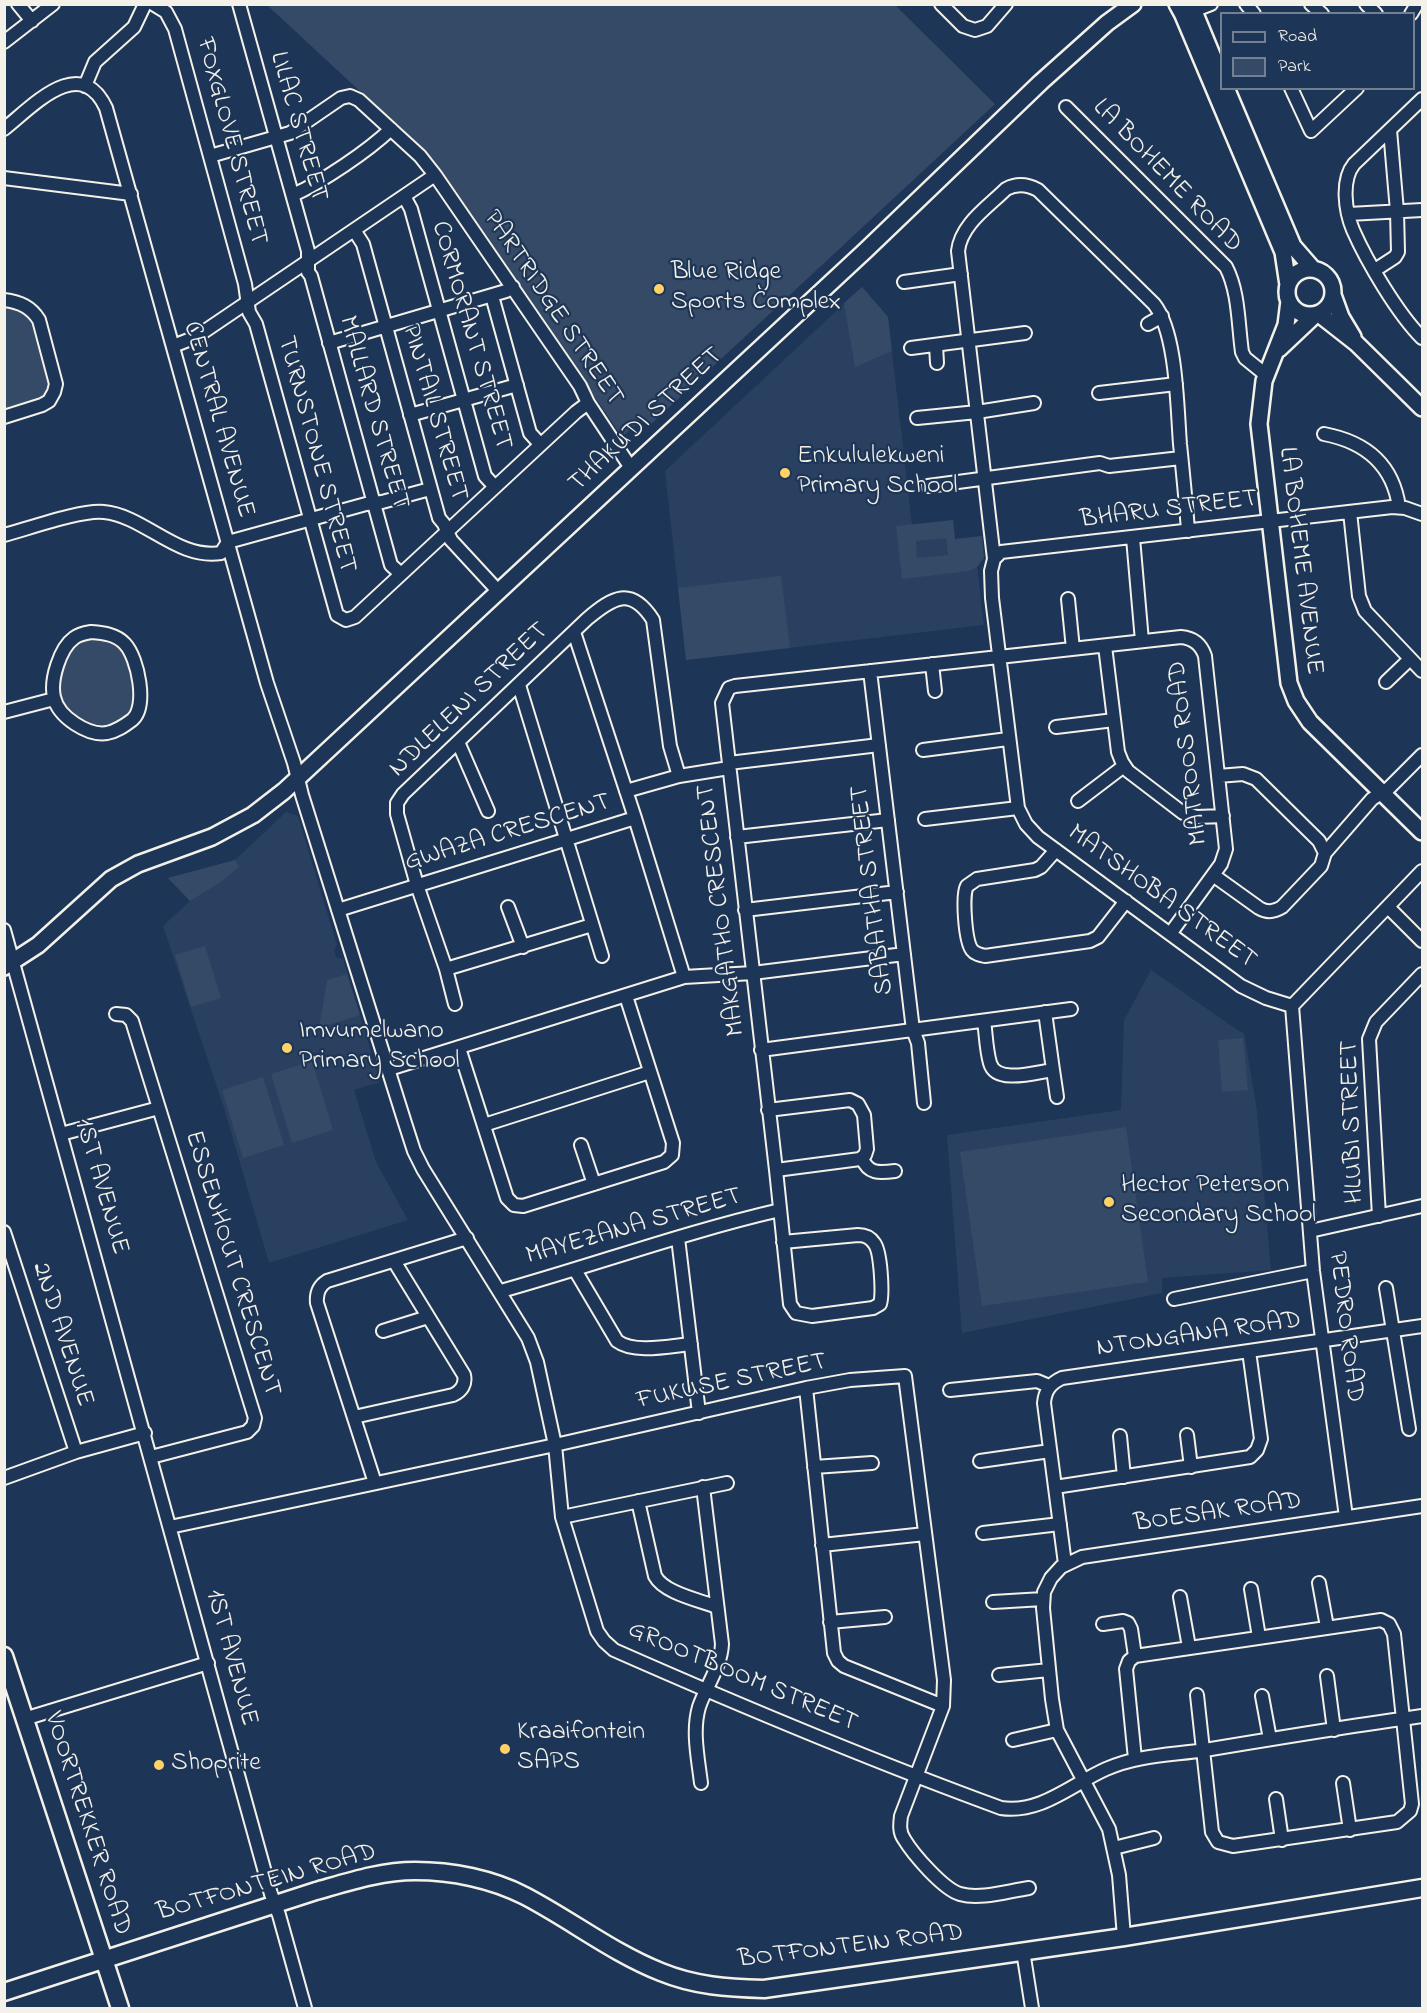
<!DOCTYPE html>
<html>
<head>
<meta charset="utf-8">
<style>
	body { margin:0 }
	#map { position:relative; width:1427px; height:2013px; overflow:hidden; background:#1d3557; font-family:"Indie Flower",sans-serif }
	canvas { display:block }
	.frame { position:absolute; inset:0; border:6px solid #f4f1e8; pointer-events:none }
	.legend { position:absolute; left:1220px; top:12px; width:195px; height:78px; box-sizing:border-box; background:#1d3557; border:2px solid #738091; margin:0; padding:8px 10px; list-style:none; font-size:18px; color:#f4f1e8 }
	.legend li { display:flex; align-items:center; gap:12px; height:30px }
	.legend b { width:30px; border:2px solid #738091 }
</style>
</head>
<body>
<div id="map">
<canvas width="1427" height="2013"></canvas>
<div class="frame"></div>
<ul class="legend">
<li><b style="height:8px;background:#1d3557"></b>Road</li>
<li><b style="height:16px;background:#354a67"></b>Park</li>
</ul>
</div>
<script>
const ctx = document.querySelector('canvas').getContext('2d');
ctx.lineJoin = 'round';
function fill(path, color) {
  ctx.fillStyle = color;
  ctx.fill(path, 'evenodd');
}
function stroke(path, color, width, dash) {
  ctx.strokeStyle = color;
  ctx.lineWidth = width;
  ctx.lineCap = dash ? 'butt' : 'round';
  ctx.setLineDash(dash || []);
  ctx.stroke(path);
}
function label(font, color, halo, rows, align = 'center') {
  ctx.font = font + ' "Indie Flower",sans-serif';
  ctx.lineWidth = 4.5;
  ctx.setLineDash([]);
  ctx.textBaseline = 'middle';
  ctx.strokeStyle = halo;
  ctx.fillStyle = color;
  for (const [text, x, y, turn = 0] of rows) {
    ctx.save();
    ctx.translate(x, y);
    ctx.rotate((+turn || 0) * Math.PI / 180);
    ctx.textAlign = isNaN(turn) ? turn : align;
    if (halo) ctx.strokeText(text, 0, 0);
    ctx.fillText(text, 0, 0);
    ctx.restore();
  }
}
const built = new Path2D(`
	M862 287 888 317 912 525 953 520 955 539 982 536 984 558 977 566 984 625 686 660 665 471Z
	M286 812 298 816 337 945 334 950 336 957 343 959 380 1082 354 1090 376 1162 408 1220 269 1263 225 1111 163 926 190 901 168 878 235 860Z
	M1151 970 1239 1031 1244 1033 1257 1111 1271 1270 1162 1278V1293L962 1333 947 1135 1121 1110 1124 1020Z`);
const green = new Path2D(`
	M267 5H895L995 104 648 427 641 420 622 437 433 159Z
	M862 287 888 317 892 351 855 367 844 303Z
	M4 306H9L23 310 35 323 50 380 49 390 41 400 5 411Z
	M953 520 955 539 982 536 984 558 977 567 969 571 902 579 896 526ZM946 538 948 555 917 558 916 541Z
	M781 576 790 648 686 660 678 588Z
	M86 640C96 640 105 639 114 644 129 652 143 695 134 711 130 718 124 721 116 724 112 726 107 729 103 729 87 729 71 714 59 704 58 680 63 651 86 640Z
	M235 860 239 867 219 883 190 901 168 878Z
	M205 946 221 998 191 1007 175 955Z
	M347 974 360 1015 319 1028 327 980Z
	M1243 1038 1248 1090 1222 1092 1218 1040Z
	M312 1061 333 1130 292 1143 271 1074Z
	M263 1077 284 1145 243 1158 222 1090Z
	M1126 1127 1148 1282 982 1306 960 1152Z`);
const minor = new Path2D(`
	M18 4 32 21
	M153 4 166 12 175 29 245 284 249 312 256 324 337 615 346 620 355 617 576 412 588 403
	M239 4 308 251V272L311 276 391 565 401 574
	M941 4 963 26 975 30 987 26 1006 4
	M1246 4 1254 14
	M1311 4 1322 14
	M1366 4 1376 14
	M1193 11 1211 4
	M1411 14 1417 4
	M4 42 53 4
	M85 86 95 62 134 27 145 4
	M1291 88 1311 131 1357 88
	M1422 99 1354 164C1341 180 1345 211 1353 230 1367 262 1398 314 1422 338
	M1066 107 1226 267C1239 292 1238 324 1242 352L1245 358 1266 375
	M4 129C32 107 80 53 106 108L267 683 294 763 302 795 405 1123 414 1151 423 1169 528 1338 537 1362 555 1445 562 1517 597 1631 604 1641 614 1650C741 1706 870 1760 1001 1808 1041 1814 1072 1784 1106 1769 1137 1755 1172 1755 1205 1750 1277 1738 1350 1726 1422 1716
	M210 156 290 133 341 98 350 96 359 100 420 156 435 175 580 386 588 403 631 468
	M4 178 131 194
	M293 195C322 182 368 151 391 129
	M404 196 411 209 485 476 495 487
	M1349 214 1422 210
	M354 230 363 244 439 518 444 524 451 540 499 592
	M1375 270 1395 257 1398 252 1397 211 1390 130
	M904 282 961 274
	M492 296 530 433 540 444
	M4 300C20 302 31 307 39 320L56 384 54 392 49 401 42 405 4 417
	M1148 324 1162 316
	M329 343 506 291 513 287
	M936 345 937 363
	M173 346 196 337 435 175
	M911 348 1025 333
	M1099 393 1176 384
	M410 415 517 385
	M917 418 977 412 1034 403
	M1324 434C1366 442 1393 465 1399 507
	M928 486 1100 463 1109 466 1181 458
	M1350 512 1359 596 1365 611 1422 671
	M1188 531C1186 502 1183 473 1180 444 1177 407 1177 333 1154 304L1038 190C1027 184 1017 183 1006 189 988 207 961 224 958 251L994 559 991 571 992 598 1018 808 1026 824 1038 837 1241 986 1266 998 1292 1006
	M4 535C27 529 83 509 104 512 145 516 177 560 221 553L228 542 366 504 382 502 430 489
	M1133 538 1142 641
	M994 559 1001 552 1392 507 1405 508 1422 514
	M1068 599 1073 649
	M91 632C103 633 116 634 125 644 138 658 148 707 132 720 124 726 117 731 107 733 88 736 58 717 54 697 50 680 60 648 74 638 79 634 85 633 91 632Z
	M574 632 635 818 684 977
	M1105 646 1118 752 1122 762 1128 771 1183 813 1197 817 1223 816
	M932 664 935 691
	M870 671 913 1030 918 1043 924 1103
	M1386 682 1410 659
	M519 685 602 956
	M4 712 54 699
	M1056 727 1114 720
	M458 742 488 811
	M923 750 1008 739
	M729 763 879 745
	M626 791 679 776 729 768
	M1078 801 1124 766
	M925 819 1018 808
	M737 837 888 820
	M1056 850 1041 867 1035 870 977 879 967 886C962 895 965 941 972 950 975 954 980 955 985 956L1090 941 1098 937 1126 901
	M1325 853 1372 799 1389 788 1422 755
	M1213 875 1259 908C1267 913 1274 912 1282 907L1321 866 1325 853 1319 841 1256 779 1243 774 1218 776
	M508 907 523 947
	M1388 907 1422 941
	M338 910 635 818
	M745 910 897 892
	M592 925 446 969 417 885 397 814V803L403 794 587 619C613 597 631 586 653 620L670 746 679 776
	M4 930 271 1894 279 1915 305 2008
	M446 969 455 1004
	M116 1014 126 1015 132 1021 255 1418 253 1426 247 1432 151 1457
	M984 1021C986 1034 986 1049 990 1063 996 1085 1037 1072 1053 1070L1045 1012
	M459 1048 507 1198 514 1205 523 1206 664 1162 672 1155 673 1143 626 996
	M761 1050 1071 1009
	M389 1069 684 977 753 973 904 954
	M1053 1070 1057 1097
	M768 1110 850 1100 858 1104 864 1115 867 1149 865 1155 860 1159 776 1170
	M484 1125 650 1072
	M61 1134 159 1108
	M581 1145 594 1184
	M862 1158C868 1174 879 1173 895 1171
	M1379 1216 1369 1039 1376 1022 1422 974
	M1310 1231 1422 1206
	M4 1232 76 1452
	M678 1238 699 1413
	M783 1242 858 1235C865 1235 870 1237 874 1243 881 1251 883 1294 880 1304L873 1308 812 1316 796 1313 790 1304 776 1170 722 703 729 688 735 686 1181 637C1193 638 1201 644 1205 656L1226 849 1221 864 1170 934
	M575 1270 617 1341C634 1354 670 1346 691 1344
	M1386 1288 1409 1429
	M501 1291C594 1265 685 1232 780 1210
	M1174 1299 1313 1271
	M383 1331 428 1317
	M806 1388 834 1653 838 1661 844 1666 943 1706
	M950 1390 1037 1381 1049 1386
	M354 1417 453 1395C462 1391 466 1384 464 1375L394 1261
	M1187 1435 1191 1467
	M1120 1436 1124 1477
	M980 1461 1050 1451
	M814 1467 872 1463
	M4 1478 76 1452 145 1433
	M375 1483 317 1303C316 1293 319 1286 327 1281L467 1238
	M1055 1487 1250 1457 1257 1450 1261 1439 1249 1351
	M638 1501 655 1576C664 1593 699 1600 717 1607
	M562 1517 727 1483
	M1346 1517 1313 1271 1292 1006 1422 871
	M170 1527 555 1445 806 1388 850 1380 905 1376 944 1680 943 1706 901 1816C900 1824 899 1832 904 1839 913 1854 943 1889 960 1894 980 1900 1008 1891 1029 1888
	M983 1533 1060 1524
	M822 1545 925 1534
	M1065 1564 1044 1403C1045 1390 1051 1383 1062 1378L1422 1326
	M1319 1583 1327 1627
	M1251 1589 1259 1637
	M1180 1597 1189 1647
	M993 1602 1043 1599
	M830 1622 885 1617
	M1103 1624 1123 1621 1128 1623 1131 1629 1135 1656
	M999 1675 1049 1670
	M1327 1676 1334 1730
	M1262 1696 1270 1739
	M24 1719 208 1663
	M1013 1740 1057 1730
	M1135 1759 1126 1669 1129 1661 1135 1656 1381 1620 1389 1624 1394 1634 1412 1804 1410 1811 1397 1822 1233 1846 1218 1842 1212 1832 1197 1695
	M701 1783C698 1758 692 1731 699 1707 706 1686 721 1667 722 1644L703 1487
	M1343 1783 1350 1830
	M1276 1799 1282 1840
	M1114 1848 1154 1838
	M1124 1937 1119 1875 1109 1829 1057 1730 1052 1699 1043 1608 1044 1592 1051 1578 1061 1567 1082 1557 1422 1506
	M1023 1951 1032 2008`);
const tertiary = new Path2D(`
	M1177 4 1183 15 1283 252 1288 285
	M1191 4 1222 79
	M1226 88 1293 246 1313 269
	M1287 292a23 23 0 1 1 46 0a23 23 0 1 1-46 0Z
	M1333 295 1341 317 1353 337
	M1289 301 1286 325 1264 381 1259 424 1289 683 1296 701 1310 722 1422 832
	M1319 314 1356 343 1422 408
	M1279 349 1315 315
	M4 967 38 945 111 879 138 864 212 837 253 815 284 791 866 250 1041 82 1107 23 1133 4`);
const secondary = new Path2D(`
	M4 1656 120 2008
	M4 1992 316 1891C348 1882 381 1871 415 1871 452 1871 492 1879 525 1896 571 1920 613 1953 661 1972 695 1986 728 1988 764 1989L1124 1937 1422 1888`);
const markers = [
	[659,289,6,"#ffd166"],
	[785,473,6,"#ffd166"],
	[287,1048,6,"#ffd166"],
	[1109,1202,6,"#ffd166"],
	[505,1749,6,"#ffd166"],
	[159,1765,6,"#ffd166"]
];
const streetNames = [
	["LILAC STREET",297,127,74],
	["FOXGLOVE STREET",230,142,75],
	["LA BOHEME ROAD",1166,177,46],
	["PARTRIDGE STREET",552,309,56],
	["CORMORANT STREET",470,336,74],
	["MALLARD STREET",372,413,74],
	["PINTAIL STREET",433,413,74],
	["CENTRAL AVENUE",217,420,74],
	["THAKUDI STREET",647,421,-43],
	["TURNSTONE STREET",315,455,75],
	["BHARU STREET",1169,511,-7],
	["LA BOHEME AVENUE",1299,561,83],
	["NDLELENI STREET",470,701,-44],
	["MATROOS ROAD",1190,753,-97],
	["GWAZA CRESCENT",508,834,-17],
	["SABATHA STREET",874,890,-97],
	["MATSHOBA STREET",1161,898,36],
	["MAKGATHO CRESCENT",723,910,-97],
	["HLUBI STREET",1354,1122,-92],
	["1ST AVENUE",100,1187,74],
	["MAYEZANA STREET",634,1228,-16],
	["ESSENHOUT CRESCENT",231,1264,73],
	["PEDRO ROAD",1344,1327,83],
	["2ND AVENUE",61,1335,72],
	["NTONGANA ROAD",1199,1336,-8],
	["FUKUSE STREET",732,1383,-12],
	["BOESAK ROAD",1218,1514,-8],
	["1ST AVENUE",230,1658,75],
	["GROOTBOOM STREET",742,1678,23],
	["VOORTREKKER ROAD",86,1824,72],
	["BOTFONTEIN ROAD",267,1884,-16],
	["BOTFONTEIN ROAD",851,1948,-7]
];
const poiNames = [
	["Blue Ridge",671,274],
	["Sports Complex",671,304],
	["Enkululekweni",797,458],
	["Primary School",797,488],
	["Imvumelwano",299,1033],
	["Primary School",299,1063],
	["Hector Peterson",1121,1187],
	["Secondary School",1121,1217],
	["Kraaifontein",517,1734],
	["SAPS",517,1764],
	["Shoprite",171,1765]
];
fill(built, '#2a4060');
fill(green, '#354a67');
stroke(minor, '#f4f1e8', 16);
stroke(tertiary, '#f4f1e8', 20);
stroke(secondary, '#f4f1e8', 21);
stroke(minor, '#1d3557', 12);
stroke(tertiary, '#1d3557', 15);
stroke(secondary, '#1d3557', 16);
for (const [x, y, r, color] of markers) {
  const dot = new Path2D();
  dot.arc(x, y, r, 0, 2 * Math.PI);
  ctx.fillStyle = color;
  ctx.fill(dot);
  stroke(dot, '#1d3557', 2);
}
label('26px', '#f4f1e8', '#1d3557', streetNames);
label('26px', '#f4f1e8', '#1d3557', poiNames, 'left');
</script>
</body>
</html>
